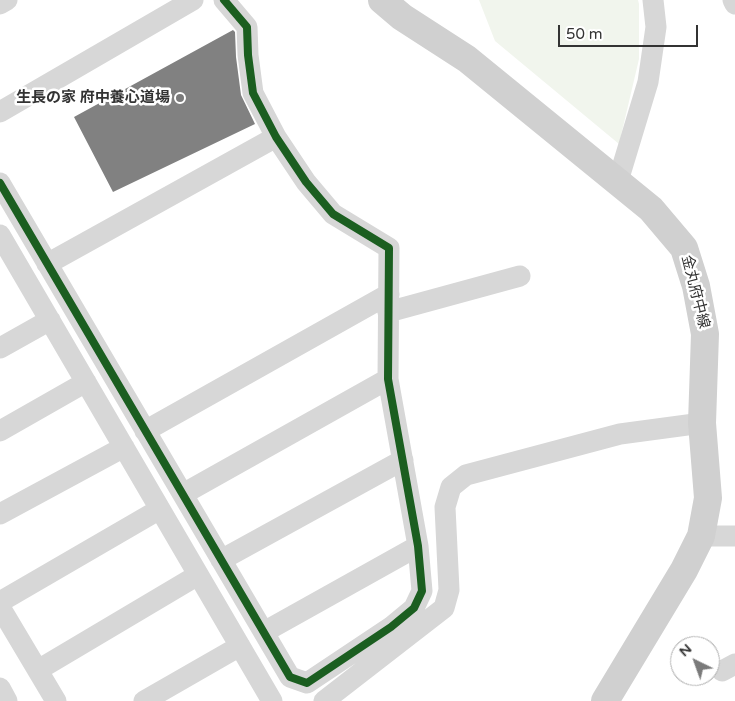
<!DOCTYPE html>
<html>
<head>
<meta charset="utf-8">
<style>
	body { margin:0 }
	#map { position:relative; width:735px; height:701px; overflow:hidden; background:#fff; font-family:"Varela Round",sans-serif }
	canvas { display:block }
	.north { position:absolute; left:670px; top:636px; width:50px; height:50px; box-sizing:border-box; background:#fff; border:1px solid #adadad; border-radius:50%; rotate:318deg; font-size:14px; font-weight:700; line-height:20px; text-align:center; color:#333 }
	.north::after { content:''; display:block; margin:auto; width:18px; height:22px; background:#7a7a7a; clip-path:polygon(50% 0,100% 100%,50% 72%,0 100%) }
	.scale { position:absolute; left:558px; top:25px; width:140px; height:22px; box-sizing:border-box; border:2px solid #333; border-top:0; padding-left:6px; font-size:15px; line-height:18px; white-space:nowrap; color:#333; -webkit-text-stroke:4px #fff; paint-order:stroke }
</style>
</head>
<body>
<div id="map">
<canvas width="735" height="701"></canvas>
<div class="north">N</div>
<div class="scale">50 m</div>
</div>
<script>
const ctx = document.querySelector('canvas').getContext('2d');
ctx.lineJoin = 'round';
function fill(path, color) {
  ctx.fillStyle = color;
  ctx.fill(path, 'evenodd');
}
function stroke(path, color, width, dash) {
  ctx.strokeStyle = color;
  ctx.lineWidth = width;
  ctx.lineCap = dash ? 'butt' : 'round';
  ctx.setLineDash(dash || []);
  ctx.stroke(path);
}
function label(font, color, halo, rows, align = 'center') {
  ctx.font = font + ' "Varela Round","Noto Sans JP",sans-serif';
  ctx.lineWidth = 5;
  ctx.setLineDash([]);
  ctx.textBaseline = 'middle';
  ctx.strokeStyle = halo;
  ctx.fillStyle = color;
  for (const [text, x, y, turn = 0] of rows) {
    ctx.save();
    ctx.translate(x, y);
    ctx.rotate((+turn || 0) * Math.PI / 180);
    ctx.textAlign = isNaN(turn) ? turn : align;
    if (halo) ctx.strokeText(text, 0, 0);
    ctx.fillText(text, 0, 0);
    ctx.restore();
  }
}
const green = new Path2D(`
	M479 0H638L639 4V59L619 144 495 41Z`);
const building = new Path2D(`
	M233 30 235 32 236 57 241 95 255 124 113 192 74 117Z`);
const minor = new Path2D(`
	M733 0 735 4
	M0 4 7 0
	M0 112 193 0
	M618 181 648 82 656 27 653 0
	M0 183 290 677 307 683 391 627 414 608 422 591 418 546 388 379 389 248 333 214 306 182 276 137 253 93 248 55 247 27 224 0
	M0 235 272 701
	M47 264 276 137
	M388 312 520 276
	M0 348 50 320
	M0 431 86 382
	M145 431 389 294
	M183 494 388 379
	M0 514 124 447
	M701 536H735
	M221 560 403 460
	M0 602 160 509
	M0 607 56 701
	M264 632 418 546
	M38 670 198 575
	M722 671 735 664
	M0 688 7 701
	M144 701 240 646
	M324 701 444 608 449 590 445 507 451 487 466 475 620 434 702 423`);
const secondary = new Path2D(`
	M382 0 402 17 467 59 651 209 684 248 696 286 705 334 702 423 708 498 701 536 684 570 605 701`);
const cycleway = new Path2D(`
	M0 183 290 677 307 683 391 627 414 608 422 591 418 546 388 379 389 248 333 214 306 182 276 137 253 93 248 55 247 27 224 0`);
const markers = [
	[180,98,5,"#7a7a7a"]
];
const poiNames = [
	["生長の家 府中養心道場",170,98]
];
const streetNames = [
	["金丸府中線",695,292,76]
];
fill(green, '#f1f5ed');
fill(building, '#818181');
stroke(minor, '#d7d7d7', 21);
stroke(secondary, '#d0d0d0', 28);
stroke(cycleway, '#1b5e20', 8);
for (const [x, y, r, color] of markers) {
  const dot = new Path2D();
  dot.arc(x, y, r, 0, 2 * Math.PI);
  ctx.fillStyle = color;
  ctx.fill(dot);
  stroke(dot, '#fff', 2);
}
label('bold 15px', '#333', '#fff', poiNames, 'right');
label('15px', '#333', '#fff', streetNames);
</script>
</body>
</html>
